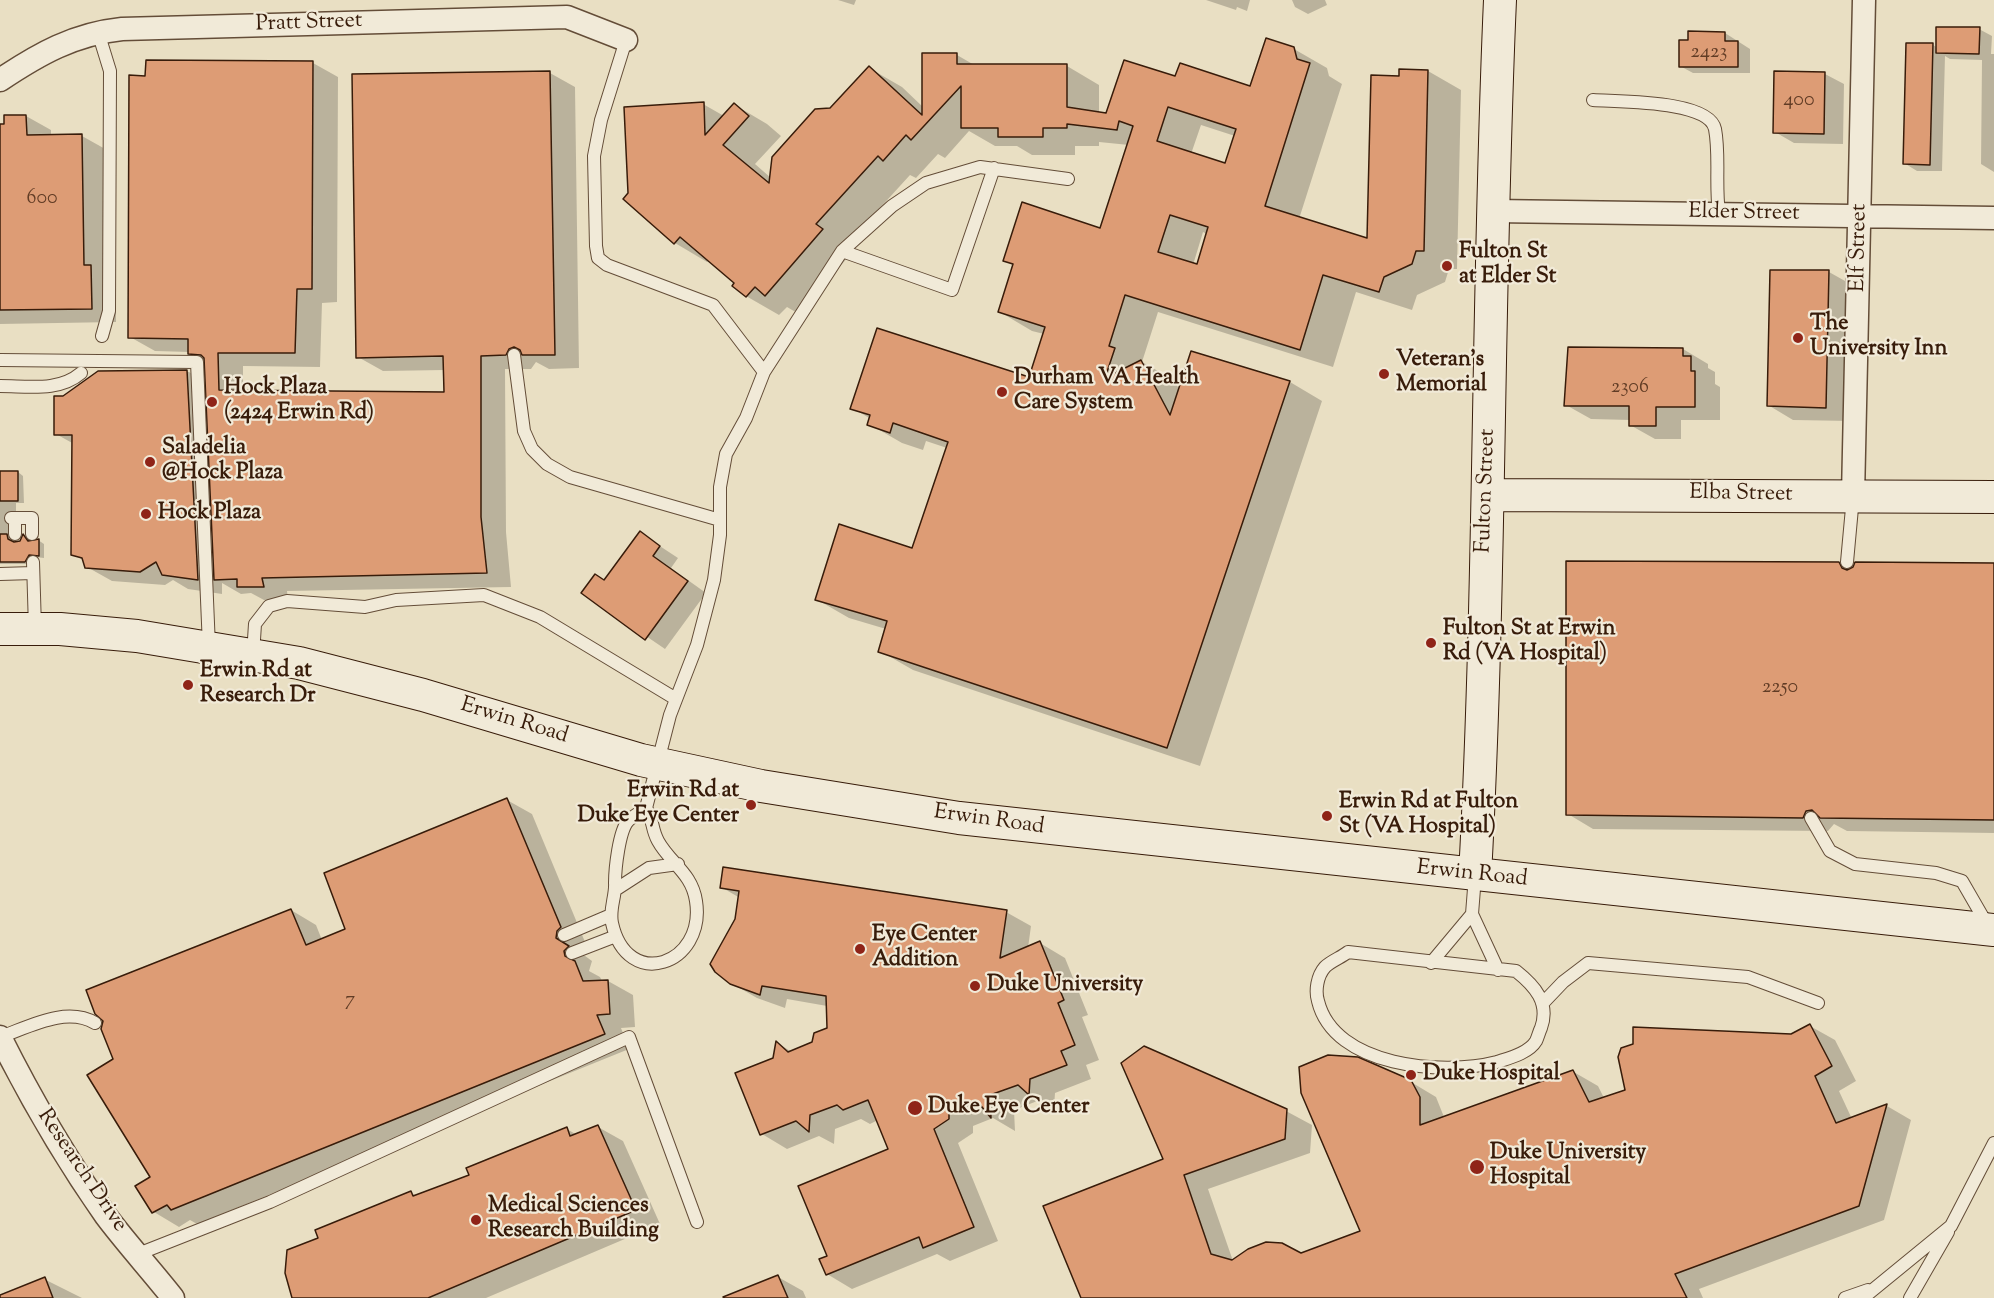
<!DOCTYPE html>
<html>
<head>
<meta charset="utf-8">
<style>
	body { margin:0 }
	canvas { display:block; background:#e9dfc3 }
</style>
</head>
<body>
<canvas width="1994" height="1298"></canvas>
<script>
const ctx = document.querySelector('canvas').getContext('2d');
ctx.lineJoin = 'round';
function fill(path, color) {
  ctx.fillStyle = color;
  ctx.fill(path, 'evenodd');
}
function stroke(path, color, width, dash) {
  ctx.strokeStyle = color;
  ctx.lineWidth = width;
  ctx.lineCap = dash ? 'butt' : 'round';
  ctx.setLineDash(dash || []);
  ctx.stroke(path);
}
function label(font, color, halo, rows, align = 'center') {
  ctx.font = font + ' "Sorts Mill Goudy",serif';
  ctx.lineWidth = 4.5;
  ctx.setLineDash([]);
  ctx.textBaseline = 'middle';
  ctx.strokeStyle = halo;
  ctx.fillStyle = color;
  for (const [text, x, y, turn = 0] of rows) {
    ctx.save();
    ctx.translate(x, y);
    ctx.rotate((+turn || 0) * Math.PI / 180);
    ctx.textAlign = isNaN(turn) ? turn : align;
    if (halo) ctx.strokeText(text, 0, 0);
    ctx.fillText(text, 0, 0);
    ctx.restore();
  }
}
const shadow = new Path2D(`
	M838 0H856L854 5Z
	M1250 0 1247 11 1237 7 1236 10 1206 0Z
	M1292 0H1325L1327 5 1308 14 1295 7Z
	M1979 29 1992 36 1991 54H1994V172L1981 164 1982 60 1950 59 1945 56 1942 171H1917L1904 163 1933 45 1938 48Z
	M1725 33 1750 49V73H1693L1680 66Z
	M1294 49 1327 68 1329 76 1342 84 1299 219 1368 241 1401 71H1428L1461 90 1457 269H1449L1445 282 1417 295 1412 310 1356 292 1333 367 1158 312 1142 362 1174 380 1180 391 1192 353 1290 382 1322 401 1200 766 913 670 880 651 886 629 849 618 816 599 913 550 947 448 926 441 923 450 902 443 869 424 871 419 852 408 1030 379 1044 334 1032 331 1000 312 1014 266 1005 261 1101 230 1129 145 1099 142V146H1075V155H1032L1017 146H995L969 131 945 158 938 154 916 178 910 175 848 243 855 249 799 314 787 307 779 315 746 296 736 283 709 260 707 262 675 243 703 104 724 116 735 105 767 124 781 136 755 164 771 178 869 68 902 87 923 107 957 55 976 66H1067L1099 85V113L1107 114 1176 78 1251 88ZM1201 125 1235 136 1226 165 1191 154ZM1203 232 1207 234 1198 266 1193 265Z
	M313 63 338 77 337 302 322 303 320 367 243 366V392L445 393V370L383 371 358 357 550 73 575 87 579 368 549 369 536 362 531 369H505L506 532 511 587 287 591 288 600H264L251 593 241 594 222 583V594L188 589 173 580 165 585 112 581 87 567 85 561 73 554 74 444 56 434 64 397 99 372H189L207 382 206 362 189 352 155 351 130 337 147 77Z
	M1825 74 1844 84 1843 144 1794 143 1775 132Z
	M6 116H26L51 130V136H82L107 150 109 277 116 280V322L0 324V126H6Z
	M1829 272 1854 286 1851 421 1793 420 1768 405Z
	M1683 349 1708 364V368L1715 372V384L1720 387V420H1681V439H1655L1630 425V420L1591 419 1566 405Z
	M18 472 23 476 24 503H16V513L8 523 15 543H19L24 536 31 542 38 540 44 544V558L35 557 31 564H0V473Z
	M640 533 678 558 671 568 706 593 665 649 583 593 605 581Z
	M1838 564 1850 570 1994 565V833L1847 831 1834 824 1828 831 1593 829 1568 814Z
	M507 800 532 814 585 942 581 953 592 961 589 971 600 977 602 981H608L633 995 635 1027 621 1028 629 1049 197 1224 190 1220 179 1227 154 1212 137 1186 152 1177 115 1060 291 910 316 925 322 940 347 929Z
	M721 887 1006 912 1031 926 1028 948 1040 943 1065 958 1088 1015 1082 1017 1099 1060 1086 1065 1091 1079 1055 1093 1054 1108 1040 1100 1014 1110 1015 1131 993 1118 973 1126V1133L958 1143 998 1241 950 1261 937 1254 852 1289 827 1274 829 1257 890 1150 878 1120 870 1124 861 1119 835 1129 834 1144 819 1136 787 1149 762 1134 777 1043 792 1052 814 1044 828 1029 827 1006 787 999 785 1008 757 998 731 983 740 898Z
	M1810 1026 1835 1040 1856 1081 1839 1091 1852 1119 1887 1106 1911 1120 1884 1220 1699 1289 1703 1298H1083L1045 1207 1286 1111 1312 1125 1310 1153 1208 1189 1233 1261 1301 1254 1362 1231 1411 1082 1436 1097 1444 1117 1572 1071 1598 1086 1604 1098 1791 1035Z
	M598 1127 623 1141 660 1224 486 1298H295L320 1239 411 1193 417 1196 471 1176 567 1129 577 1135Z
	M778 1277 803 1291 806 1298H725Z
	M44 1279 82 1298H0V1296Z`);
const building = new Path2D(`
	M1936 27H1980L1979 54 1936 53Z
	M1688 31 1725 32V41H1738V67H1679V40H1688Z
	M1266 38 1294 47 1297 59 1310 63 1265 206 1367 238 1371 75 1399 76V69L1428 70 1424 251H1416L1412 264 1384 277 1379 292 1323 275 1300 350 1125 295 1109 346 1115 348 1105 378 1141 360 1170 415 1191 351 1290 381 1167 748 878 652 887 621 815 600 839 524 912 548 948 442 893 423 890 433 867 425 870 415 850 409 877 328 1029 377 1045 327 998 312 1013 264 1003 261 1022 202 1100 228 1133 126 1119 121 1117 130 1067 124V128H1043V137H998V128H961V86L911 140 906 135 883 161 878 156 816 224 823 229 765 296 755 287 746 297 732 286 734 283 680 237 674 244 623 199 628 193 624 107 704 102 705 135 734 103 749 116 723 145 769 183 772 157 815 109 830 108 869 66 922 115V53H957V64H1067V107L1106 113 1124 60 1175 76 1180 63 1250 86ZM1168 107 1236 129 1225 163 1157 141ZM1170 215 1208 227 1197 264 1158 252Z
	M1906 43H1933L1930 165 1903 164Z
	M146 60 313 61 312 289H297L295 353H218L219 390 444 392 443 356 356 358 352 74 550 71 555 355H522L520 350 514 347 509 349 506 355 481 356V517L487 573 262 578 264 587H237V579L214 580 204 358 201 355 188 354V339L128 338 129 75 145 76Z
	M1774 71 1825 72 1824 134 1773 133Z
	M4 115H26L27 135 82 134 84 265H91L92 309 0 310V124H4Z
	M1770 270H1829L1826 408 1767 406Z
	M1568 347 1683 348V356H1691V371H1695V407H1656V426H1629V406H1564Z
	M187 370 198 580 162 575 156 562 140 572 85 568 82 558 71 555 72 435H54V396H63L98 371Z
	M0 471H18V501H0Z
	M640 531 660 546 653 556 688 581 645 640 581 593 595 574 604 580Z
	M0 534H7L8 539 14 542 20 541 23 534 28 541 39 539V556L29 555 25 562H0Z
	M1566 561 1839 562 1842 568 1847 570 1853 567 1855 562 1994 563V820L1820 818 1812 810 1806 811 1803 818 1566 815Z
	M507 798 561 927 557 931 556 938 569 946 564 951 565 956 575 961 583 981 608 980 610 1014 597 1015 605 1034 171 1210 167 1205 152 1213 135 1186 150 1177 87 1075 113 1059 101 1029 103 1021 95 1014 86 990 291 909 306 945 345 929 324 873Z
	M723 867 1007 910 1000 958 1040 941 1064 1000 1058 1003 1075 1045 1061 1051 1067 1065 1030 1079 1029 1095 1018 1085 990 1095 991 1118 977 1101 949 1112V1119L934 1129 974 1227 923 1248 919 1237 826 1275 819 1259 827 1256 798 1186 888 1149 868 1100 843 1110 837 1105 810 1115 809 1132 796 1121 760 1135 735 1073 773 1058 776 1041 788 1052 812 1042 814 1033 827 1028 826 996 762 986 760 995 730 984 715 972 710 964 735 919 739 891 720 888Z
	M1810 1024 1832 1066 1815 1076 1836 1123 1887 1104 1859 1206 1675 1274 1687 1298H1081L1043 1206 1163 1159 1121 1063 1144 1046 1287 1109 1285 1139 1184 1175 1211 1254 1232 1260 1248 1249 1266 1242 1282 1243 1301 1253 1360 1231 1301 1093 1299 1067 1328 1055 1358 1057 1411 1080 1420 1097V1125L1573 1070 1589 1102 1625 1090 1618 1057 1621 1048 1633 1044V1027L1791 1034Z
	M598 1125 636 1210 428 1298H292L285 1273 287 1250 318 1238 315 1230 411 1191 413 1196 469 1175 466 1168 567 1127 570 1136Z
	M778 1275 788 1298H724L723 1297Z
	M45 1277 53 1298H0V1295Z`);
const lane = new Path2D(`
	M98 32 110 71 109 311 102 336
	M626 40 601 120 594 156 596 246 598 258 607 265 713 305 764 372
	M1593 100C1618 102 1709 100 1715 129 1720 155 1715 185 1719 213
	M842 251 952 290 994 168
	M514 355 524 431 532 449 547 464 570 477 720 520
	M0 360 197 362 209 647
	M0 386C28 386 59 392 81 373
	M11 518H32V534
	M15 518V534
	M33 562 35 628
	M1847 562 1853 497
	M0 574 33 573
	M253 655 255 624 269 606 287 601 365 607 396 600 484 595 540 617 676 699
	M646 808 670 715 697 645 714 580 720 535V487L726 454 746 418 764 372 842 251 892 206 926 183 980 167 1068 179
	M646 808C654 821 651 828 658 841 670 863 692 873 696 901 706 965 627 992 612 923 609 909 616 896 615 883 615 869 619 831 628 821 633 816 641 812 646 808Z
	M1811 818 1830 851 1855 864 1936 873 1962 881 1988 926
	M615 890 649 868 678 864
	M1472 914 1475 876
	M564 935 611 915
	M1348 952 1516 971C1535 986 1550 1003 1541 1028 1539 1032 1538 1037 1536 1041 1529 1053 1509 1058 1497 1062 1443 1076 1334 1067 1318 1001 1315 991 1317 976 1325 967 1331 961 1342 957 1348 952Z
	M572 953 616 936
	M1431 963 1472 914 1498 970
	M1543 1003 1563 982 1588 963 1748 977 1818 1003
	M0 1037C29 1027 66 1006 95 1023
	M138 1254 270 1202 629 1037 697 1222
	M1845 1298 1868 1290
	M1863 1298 1951 1226 1994 1143
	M1910 1298 1948 1232`);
const street = new Path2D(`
	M0 80C39 54 74 34 122 29L567 17 626 40
	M1494 211 1994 218
	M1853 496 1864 0
	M0 1037C31 1099 66 1159 106 1216 127 1244 151 1270 173 1298`);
const secondary = new Path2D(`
	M1488 495 1994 497
	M0 629H60L137 636 299 663 423 695 641 760 761 786 959 818 1994 930
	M1475 875C1491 583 1487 291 1500 0`);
const markers = [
	[1447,266,6,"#8f2418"],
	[1798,338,6,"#8f2418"],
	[1384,374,6,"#8f2418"],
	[1002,392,6,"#8f2418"],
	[212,402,6,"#8f2418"],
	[150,462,6,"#8f2418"],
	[146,514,6,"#8f2418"],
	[1431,643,6,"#8f2418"],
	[188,685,6,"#8f2418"],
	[751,805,6,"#8f2418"],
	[1327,816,6,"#8f2418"],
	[860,949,6,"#8f2418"],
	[975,986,6,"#8f2418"],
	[1411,1075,6,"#8f2418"],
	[915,1108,8,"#8f2418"],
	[1477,1167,8,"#8f2418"],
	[476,1220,6,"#8f2418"]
];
const numberNames = [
	["2423",1709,54],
	["400",1799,102],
	["600",42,200],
	["2306",1630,389],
	["2250",1780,689],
	["7",350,1002]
];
const streetNames = [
	["Pratt Street",309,24,-2],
	["Elder Street",1744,214,1],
	["Elf Street",1860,248,-89],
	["Fulton Street",1487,491,-88],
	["Elba Street",1741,495,1],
	["Erwin Road",514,722,17],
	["Erwin Road",989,821,8],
	["Erwin Road",1472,875,6],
	["Research Drive",81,1171,56]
];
const poiNames = [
	["Fulton St",1459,253],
	["at Elder St",1459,278],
	["The",1810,325],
	["University Inn",1810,350],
	["Veteran's",1396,361],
	["Memorial",1396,386],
	["Durham VA Health",1014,379],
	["Care System",1014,404],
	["Hock Plaza",224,389],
	["(2424 Erwin Rd)",224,414],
	["Saladelia",162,449],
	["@Hock Plaza",162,474],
	["Hock Plaza",158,514],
	["Fulton St at Erwin",1443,630],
	["Rd (VA Hospital)",1443,655],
	["Erwin Rd at",200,672],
	["Research Dr",200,697],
	["Erwin Rd at",739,792,"right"],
	["Duke Eye Center",739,817,"right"],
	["Erwin Rd at Fulton",1339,803],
	["St (VA Hospital)",1339,828],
	["Eye Center",872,936],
	["Addition",872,961],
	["Duke University",987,986],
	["Duke Hospital",1423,1075],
	["Duke Eye Center",928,1108],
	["Duke University",1490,1154],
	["Hospital",1490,1179],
	["Medical Sciences",488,1207],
	["Research Building",488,1232]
];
fill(shadow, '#0003');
fill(building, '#dd9c75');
stroke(building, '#381c0a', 1.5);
stroke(lane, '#644d38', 14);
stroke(street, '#644d38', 25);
stroke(secondary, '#381c0a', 34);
stroke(lane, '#f1ead8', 12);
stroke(street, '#f1ead8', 22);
stroke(secondary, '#f1ead8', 32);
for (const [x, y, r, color] of markers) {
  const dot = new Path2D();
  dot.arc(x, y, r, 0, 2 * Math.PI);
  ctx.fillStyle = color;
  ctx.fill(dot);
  stroke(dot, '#f1ead8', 2);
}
label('20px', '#613c25', null, numberNames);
label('22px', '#381c0a', '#f1ead8', streetNames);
label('bold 22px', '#381c0a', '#f1ead8', poiNames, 'left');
</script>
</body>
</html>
